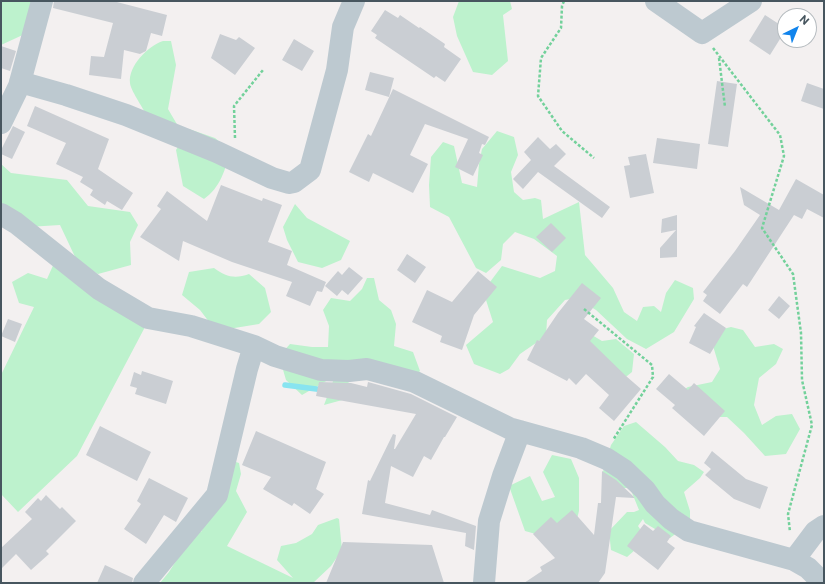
<!DOCTYPE html>
<html>
<head>
<meta charset="utf-8">
<style>
	body { margin:0 }
	#map { position:relative; width:825px; height:584px; overflow:hidden; background:#f3f0f0; font-family:Commissioner,sans-serif }
	canvas { display:block }
	.frame { position:absolute; inset:0; border:2px solid #47565f; pointer-events:none }
	.north { position:absolute; left:777px; top:8px; width:40px; height:40px; box-sizing:border-box; background:#fff; border:1px solid #b5bbbf; border-radius:50%; rotate:43deg; font-size:11px; font-weight:700; line-height:16px; text-align:center; color:#47565f }
	.north::after { content:''; display:block; margin:auto; width:14px; height:18px; background:#1184ec; clip-path:polygon(50% 0,100% 100%,50% 72%,0 100%) }
</style>
</head>
<body>
<div id="map">
<canvas width="825" height="584"></canvas>
<div class="frame"></div>
<div class="north">N</div>
</div>
<script>
const ctx = document.querySelector('canvas').getContext('2d');
ctx.lineJoin = 'round';
function fill(path, color) {
  ctx.fillStyle = color;
  ctx.fill(path, 'evenodd');
}
function stroke(path, color, width, dash) {
  ctx.strokeStyle = color;
  ctx.lineWidth = width;
  ctx.lineCap = dash ? 'butt' : 'round';
  ctx.setLineDash(dash || []);
  ctx.stroke(path);
}
const green = new Path2D(`
	M1 1H35L27 33 1 45Z
	M459 1H510L512 9 503 15 508 61 492 75 473 72 457 36 453 17Z
	M163 41H171L176 65 168 109 178 126 146 114C143 108 130 89 130 83 128 66 148 46 163 41Z
	M189 129 215 138 230 150C226 169 220 188 204 199L183 186 176 150Z
	M497 131 514 137 518 155 511 172 514 192 523 200 535 198 541 200 543 219 579 202 585 255 613 288 624 312 637 321 643 307 654 306 661 312 666 293 675 280 693 288 694 299 674 332 646 349 627 339 596 310 576 298 565 300 547 320 546 336 520 354 509 369 500 374 474 364 466 345 493 322 486 300 490 282 502 266 540 278 555 271 557 256 534 239 515 232 503 244 501 260 486 273 476 268 449 217 430 207 429 185 431 157 443 142 454 146 462 183 477 187 479 164 482 149Z
	M1 164 11 173 67 180 88 206 130 212 138 225 130 242 131 265 98 274 77 261 60 225 28 227 1 204Z
	M295 204 307 218 350 241 341 260 322 268 298 262 287 240 283 227Z
	M55 261 145 327 77 456 18 512 1 494V375L34 307 19 303 12 282 28 273 47 279Z
	M214 268C226 277 235 279 249 274L265 288 271 312 259 324 216 331 200 310 182 295 189 272Z
	M367 278H374L379 300 391 310 396 324 394 346 413 352 420 371 412 379 350 374 346 399 324 405 335 376 302 395 286 380 279 356 290 344 312 347H328L329 326 323 310 331 298 350 301 362 289Z
	M731 327 743 330 755 347 774 344 783 349 776 364 759 378 754 405 762 425 776 416 792 414 800 429 786 454 765 456 744 433 727 417H709L680 392 688 387 712 382 720 369 713 346 719 330Z
	M587 332 602 341 616 339 634 354 632 372 612 388 602 384Z
	M636 422 665 447 678 461 694 465 704 472 700 478 684 492 690 511V523L670 538 645 523 643 519 638 526 644 535V542L627 557 611 550 609 531 627 512H634L639 510 630 488H616L602 475 611 445 624 426Z
	M552 455 571 459 579 478V511L573 535 543 536 525 531 509 486 530 476 542 501 555 497 543 472Z
	M236 462 239 463 241 474 236 491 247 512 227 546 293 578 277 560 281 546 296 543 312 534 318 525 337 518 339 519 342 550 331 566 313 583H160L169 572 196 529 201 532Z`);
const stream = new Path2D(`
	M285 385 324 390`);
const building = new Path2D(`
	M54 1H113L167 15 162 36 151 33 146 51 140 54 124 50 121 79 89 75 91 56 104 57 113 23 53 8Z
	M385 10 398 18 400 15 419 28 420 27 445 44 444 47 461 59 445 82 436 76 434 78 375 38 377 35 371 31Z
	M765 15 785 28V31L770 55 749 41Z
	M220 34 236 40 239 37 255 48 235 75 211 58Z
	M294 39 314 51 302 71 282 60Z
	M1 46 16 51 10 71 1 68Z
	M370 72 394 78 389 97 365 90Z
	M717 81 737 84 728 147 708 144Z
	M807 83 824 89V109L801 101Z
	M393 89 489 137 485 145 482 144 479 153 483 155 473 176 455 167 468 139 425 124 410 155 428 164 413 193 373 173 369 182 349 172 368 134 371 136Z
	M35 106 109 139 98 169 133 193 122 210 107 201 105 205 90 195 93 190 80 182 83 177 56 164 66 143 27 126Z
	M13 126 25 132 12 159 1 154V150Z
	M538 137 550 149 556 144 566 154 554 166 610 207 602 218 538 172 523 189 513 179 531 160 524 152Z
	M657 138 700 144 697 169 653 163Z
	M646 154 654 193 630 198 624 166 630 165 628 157Z
	M796 179 824 195V218L807 209 802 219 794 215 747 287 743 284 720 314 703 301 707 295 703 292 735 251 760 215 744 205 740 187 779 210Z
	M221 185 262 201 263 198 282 205 268 242 292 251 287 265 326 282 322 292 317 291 310 306 286 296 292 282 232 262 183 241 179 261 140 237 161 209 157 206 167 191 207 221Z
	M677 215V257L660 258V248L676 230 661 233 662 219Z
	M551 223 566 238 552 252 536 237Z
	M407 254 426 267 415 283 397 270Z
	M349 267 363 278 348 295 342 290 337 296 325 286 338 271 342 275Z
	M478 271 497 287 474 315 462 350 440 342 442 336 412 322 427 290 452 302Z
	M582 283 601 298 584 319 599 330 590 341 626 376 641 389 614 421 599 408 609 395 586 374 576 385 569 378 567 381 527 360 537 340 539 341 558 313Z
	M779 296 790 306 779 319 768 310Z
	M704 313 726 328 710 354 689 343 696 327 694 326Z
	M8 319 22 324 15 342 1 336Z
	M142 371 173 381 166 404 135 394 137 388 130 386 134 372 141 375Z
	M669 374 688 390 694 383 725 411 704 436 672 408 675 405 656 389Z
	M319 382 351 383 367 387 368 382 411 394 457 417 445 437H444L431 460 424 456 413 477 391 466 385 503 430 515 432 510 476 526 474 550 465 546 466 533 362 514 368 480 370 481 393 434 396 435 394 449H395L416 414 316 396Z
	M100 426 151 452 137 481 86 455Z
	M256 431 326 462 316 489 324 494 310 514 294 503 292 506 263 489 271 477 242 465Z
	M712 451 746 479 768 487 760 509 734 499 705 475 711 469 704 463Z
	M602 471 616 480 634 497V498L616 497 605 573 598 583H524L542 571 540 567 555 558 533 534 551 517 557 523 572 510 594 535 598 503H601Z
	M149 478 188 498 176 522 164 515 146 544 124 529 141 504 137 501Z
	M46 495 60 509 62 507 76 521 46 551 49 554 31 570 16 554 1 569V548L32 519 25 512 38 498 41 501Z
	M644 524 653 531 658 526 671 536 667 542 675 548 658 570 627 546Z
	M343 542 432 545 444 583H326Z
	M105 565 133 578 132 583H97Z`);
const path = new Path2D(`
	M564 1 562 6 561 28 541 58 538 96 562 131 594 158
	M713 48 780 135 784 156 762 228 793 274 801 333 802 380 812 425 788 514 790 532
	M719 58 725 107
	M235 138 234 106 263 70
	M584 309 652 365 653 377 613 440`);
const minor = new Path2D(`
	M656 1 702 33 751 1
	M20 82 66 95 126 115 217 152 272 178 289 183 294 182 310 170 337 70 343 27 354 1
	M1 123 19 86 42 1
	M1 214 16 223 99 289 148 318 191 326 254 346 275 356 321 370 349 371 367 369 415 382 509 428 581 448 607 459 624 470 645 490 655 504 671 519 689 531 794 560 808 568 823 583
	M794 560 815 532 824 526
	M144 583 217 495 247 369 254 346
	M484 583 489 521 503 476 520 431`);
fill(green, '#bdf2cd');
stroke(stream, '#88e4f0', 5.5);
fill(building, '#caced3');
stroke(path, '#73d19b', 2.5, [3, 2]);
stroke(minor, '#bdc9d0', 22);
</script>
</body>
</html>
